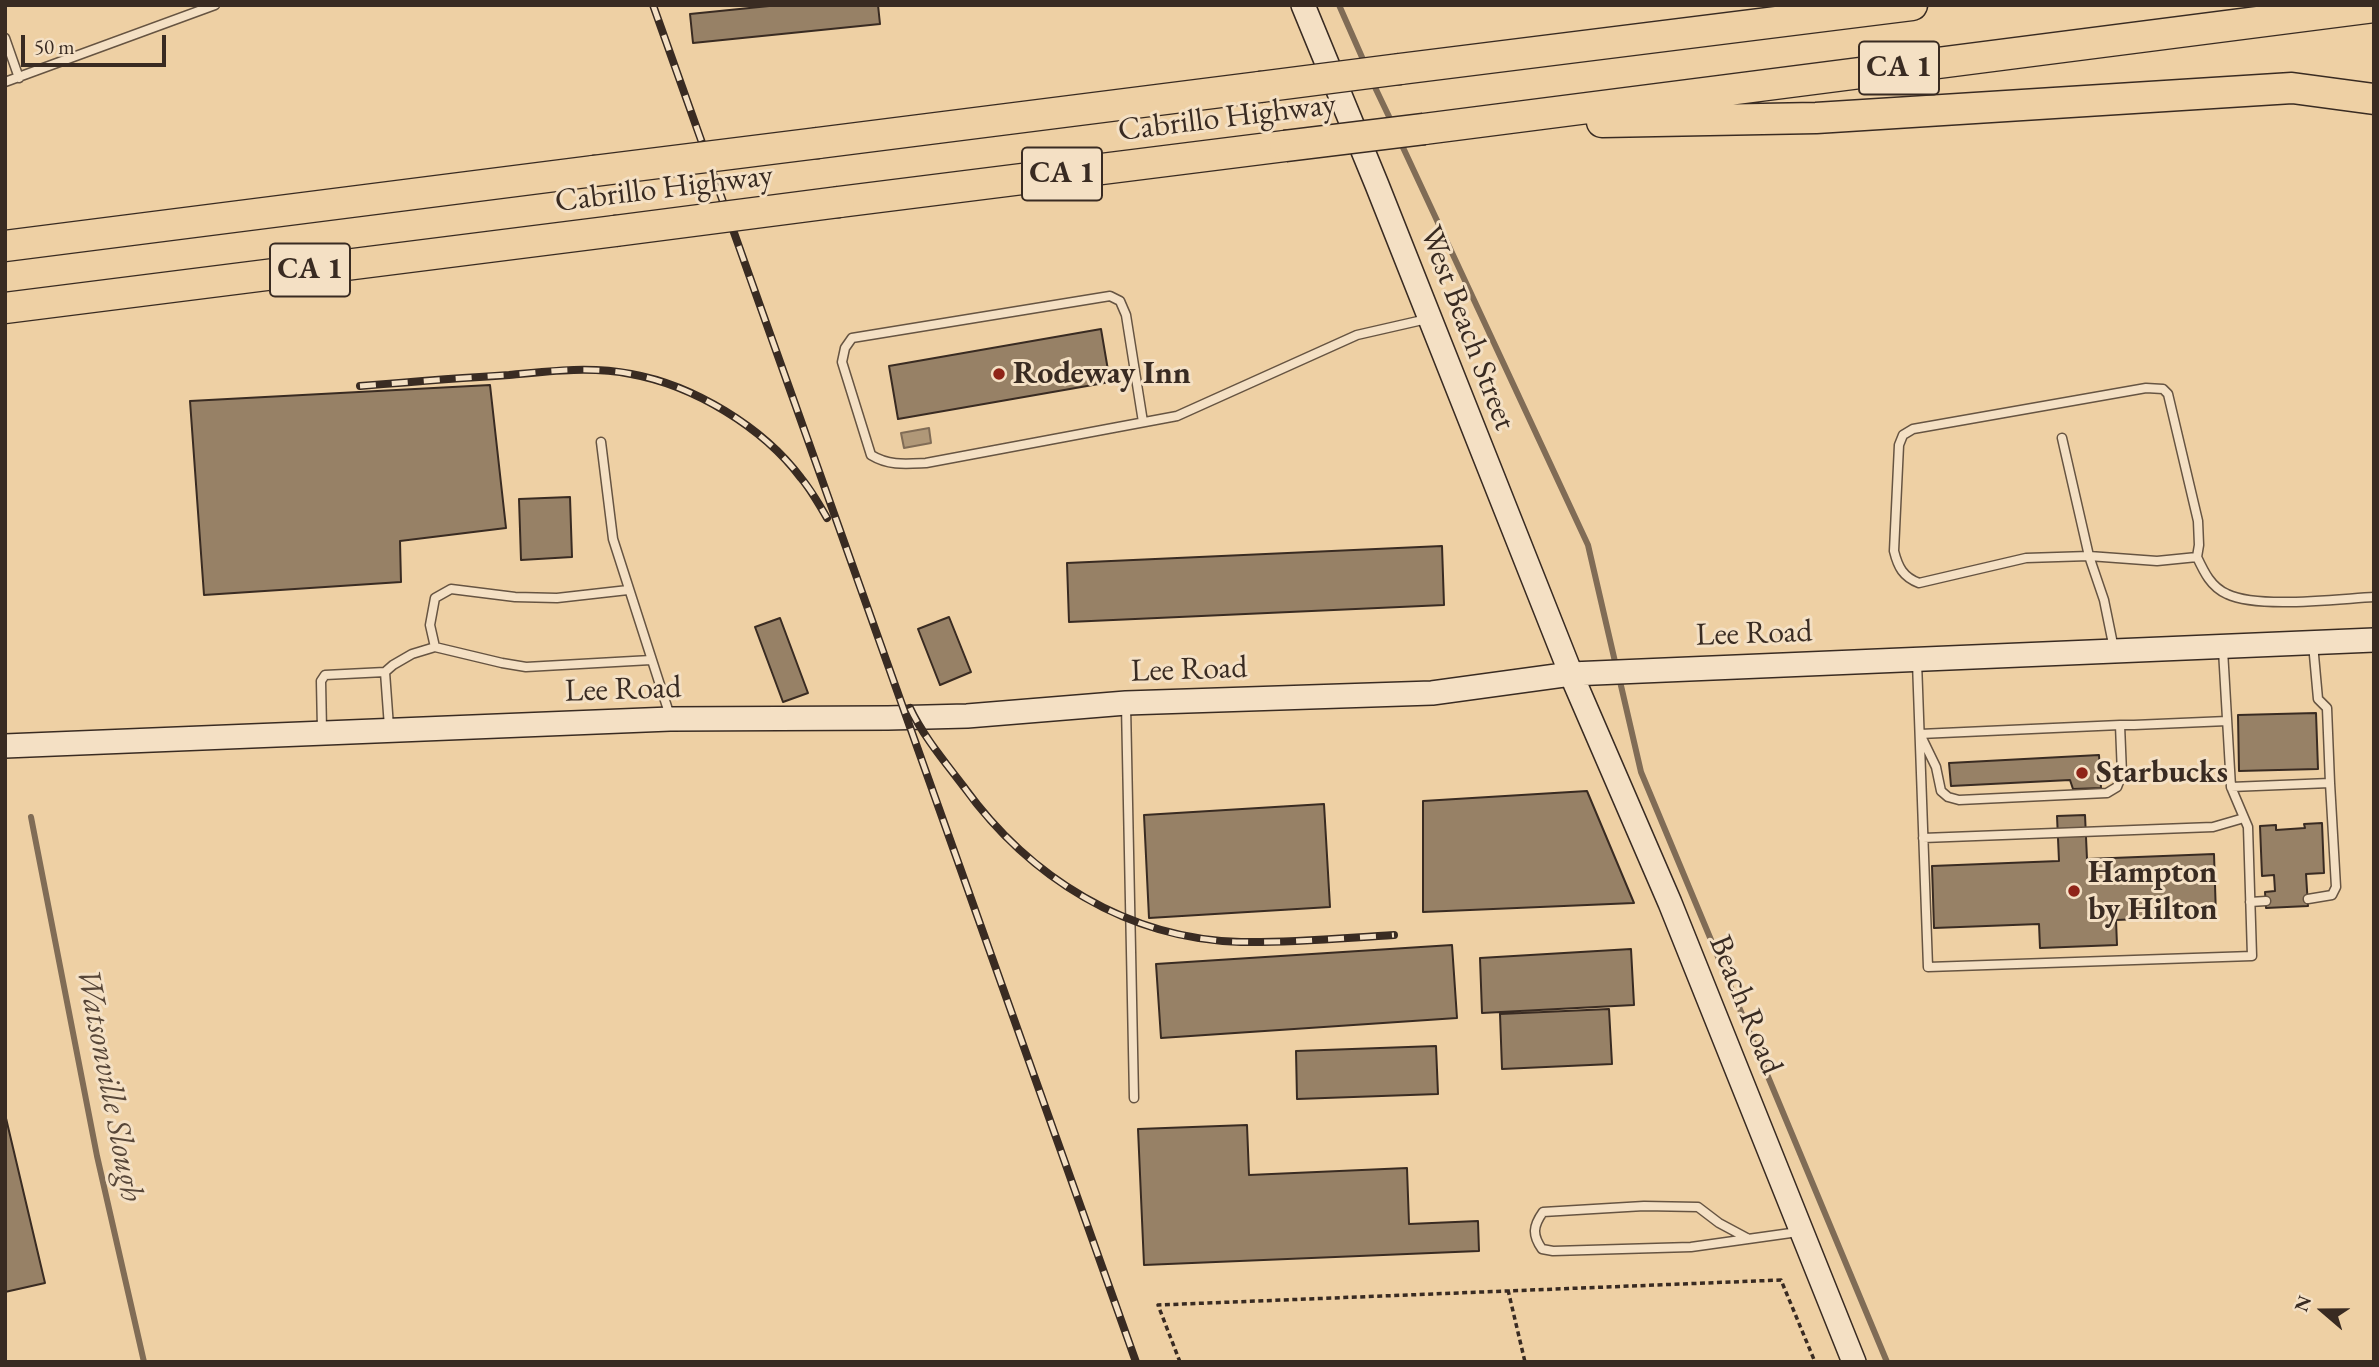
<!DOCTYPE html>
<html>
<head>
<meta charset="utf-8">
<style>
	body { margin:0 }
	#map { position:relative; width:2379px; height:1367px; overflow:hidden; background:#eed0a4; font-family:"EB Garamond",serif }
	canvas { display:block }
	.frame { position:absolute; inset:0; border:7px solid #392b22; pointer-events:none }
	.north { position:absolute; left:2288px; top:1276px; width:70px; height:70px; -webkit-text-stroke:5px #f4e0c4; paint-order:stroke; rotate:290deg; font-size:19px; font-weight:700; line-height:28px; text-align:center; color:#392b22 }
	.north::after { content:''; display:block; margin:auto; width:24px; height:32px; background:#392b22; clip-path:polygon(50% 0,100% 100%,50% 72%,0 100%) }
	.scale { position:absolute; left:21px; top:35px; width:145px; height:32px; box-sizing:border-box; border:4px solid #392b22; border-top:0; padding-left:9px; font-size:21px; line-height:24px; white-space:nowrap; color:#392b22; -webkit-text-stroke:5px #f4e0c4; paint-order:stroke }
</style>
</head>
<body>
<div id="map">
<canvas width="2379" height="1367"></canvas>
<div class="frame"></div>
<div class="north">N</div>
<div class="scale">50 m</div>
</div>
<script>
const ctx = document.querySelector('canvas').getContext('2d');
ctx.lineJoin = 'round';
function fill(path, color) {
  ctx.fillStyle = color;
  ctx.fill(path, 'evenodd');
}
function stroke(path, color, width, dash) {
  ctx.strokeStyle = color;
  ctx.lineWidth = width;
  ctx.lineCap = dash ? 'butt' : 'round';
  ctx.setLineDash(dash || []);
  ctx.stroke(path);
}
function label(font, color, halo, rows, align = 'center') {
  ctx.font = font + ' "EB Garamond",serif';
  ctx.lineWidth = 6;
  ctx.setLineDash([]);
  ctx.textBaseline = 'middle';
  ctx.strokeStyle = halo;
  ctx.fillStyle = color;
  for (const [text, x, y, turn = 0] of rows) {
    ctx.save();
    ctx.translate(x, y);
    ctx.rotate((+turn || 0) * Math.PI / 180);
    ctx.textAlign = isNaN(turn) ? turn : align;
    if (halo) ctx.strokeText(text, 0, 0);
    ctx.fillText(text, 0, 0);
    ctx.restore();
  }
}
const water = new Path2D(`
	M929 428 931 443 904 448 901 433Z`);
const stream = new Path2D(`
	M1339 5 1365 64
	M1372 81 1393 125
	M1400 141 1588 545 1616 666
	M1619 677 1641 772 1887 1362
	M31 817 97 1156 144 1362`);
const building = new Path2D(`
	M779 5H878L880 24 693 43 690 14Z
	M1101 329 1110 382 898 419 889 366Z
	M490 385 506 528 400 541 401 582 204 595 190 401Z
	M570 497 572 557 521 560 519 499Z
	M1442 546 1444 605 1069 622 1067 563Z
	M949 617 971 672 940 685 918 629Z
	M780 618 808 693 783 702 755 627Z
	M2316 713 2318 769 2239 771 2238 715Z
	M2099 755 2101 788 2073 789 2070 780 1951 786 1949 763Z
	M1587 791 1634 903 1423 912V801Z
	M1324 804 1330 907 1149 918 1144 815Z
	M2085 815 2087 859 2214 854 2216 916 2116 920 2117 945 2040 948 2039 924 1934 928 1932 866 2059 861 2057 816Z
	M2322 823 2324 873 2306 874 2308 906 2266 908 2265 892 2275 891 2274 875 2262 876 2260 826 2276 825V830L2305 828 2304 824Z
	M1452 945 1457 1018 1161 1038 1156 964Z
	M1631 949 1634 1005 1482 1013 1480 958Z
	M1609 1009 1612 1064 1502 1069 1500 1014Z
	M1436 1046 1438 1094 1297 1099 1296 1051Z
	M5 1114 45 1283 5 1292Z
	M1247 1125 1249 1175 1407 1168 1409 1224 1478 1221 1479 1251 1144 1265 1138 1129Z`);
const path = new Path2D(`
	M1508 1290 1525 1362
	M1180 1362 1158 1305 1781 1280 1815 1362`);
const lane = new Path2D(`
	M5 38 19 78
	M5 82 215 5
	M2146 388 2163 389 2168 394 2198 521 2199 545 2197 557 2157 561 2089 556 2026 558 1919 583C1903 577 1898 567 1894 551L1899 445 1903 435 1913 429Z
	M1143 422 1126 315 1120 301 1110 296 852 338 845 348 842 362 871 455C889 466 906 464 926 463L1177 416 1357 335 1427 319
	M2062 438 2089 556 2104 600 2114 649
	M601 442 613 539 670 716
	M2197 557C2204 572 2211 587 2227 594 2258 609 2337 599 2374 597
	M435 647 430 625 435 598 451 589 515 597 557 598 628 590
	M1917 662 1928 967 2252 956 2248 827 2231 787 2223 650
	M1126 705 1134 1098
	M2120 725 2122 774 2117 787 2107 793 1959 800 1948 797 1941 791 1936 767 1920 734 2120 725H2134L2227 721
	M389 727 385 672 393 665 412 654 435 647 502 663 526 667 651 660
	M322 730 321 681 325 675 385 672
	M2231 787 2330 783 2327 708 2318 699 2313 644
	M1923 838 2213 827 2244 818
	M2308 899 2332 895 2336 887 2330 783
	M2250 902 2266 901
	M1747 1238 1719 1223 1698 1207 1644 1206 1543 1212C1533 1226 1532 1235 1542 1249L1553 1251 1691 1247 1798 1232`);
const secondary = new Path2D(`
	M1303 5 1377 185 1571 674 1670 903 1854 1362
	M5 746 670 719 888 718 967 716 1126 703 1432 693 1571 674 2374 640`);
const highway = new Path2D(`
	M1400 69 1912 5
	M1602 122 1816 118 2292 88 2374 99
	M1424 129 2374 7
	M818 143 1260 87
	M839 202 1285 146
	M5 246 594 171
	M5 308 615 231`);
const rail = new Path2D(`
	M653 5 1136 1362
	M360 386C409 382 459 378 509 375 549 371 591 366 631 374 693 385 763 427 801 478 811 490 819 504 827 518
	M910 708C923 736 945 762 964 787 1029 877 1127 939 1241 942 1292 943 1343 938 1394 935`);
const highwayBridge = new Path2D(`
	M1260 87 1400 69
	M1285 146 1424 129
	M594 171 818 143
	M615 231 839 202`);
const markers = [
	[999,374,7,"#8f2418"],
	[2082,773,7,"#8f2418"],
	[2074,891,7,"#8f2418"]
];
const shields = [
	[1899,68,80],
	[1062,174,80],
	[310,270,80]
];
const shieldNames = [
	["CA 1",1899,68],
	["CA 1",1062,174],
	["CA 1",310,270]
];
const streetNames = [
	["Cabrillo Highway",1227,118,-7],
	["Cabrillo Highway",664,189,-7],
	["West Beach Street",1467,328,69],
	["Lee Road",1754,634,-2],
	["Lee Road",1189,670,-2],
	["Lee Road",623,690,-2],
	["Beach Road",1745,1005,68]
];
const poiNames = [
	["Rodeway Inn",1013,374],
	["Starbucks",2096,773],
	["Hampton",2088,873],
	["by Hilton",2088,910]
];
const waterNames = [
	["Watsonville Slough",109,1085,79]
];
fill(water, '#b09878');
stroke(water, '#806c56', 2);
stroke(stream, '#806c56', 6);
fill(building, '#978166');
stroke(building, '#392b22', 2);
stroke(lane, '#665442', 11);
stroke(secondary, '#392b22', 26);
stroke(highway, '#392b22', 33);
stroke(path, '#392b22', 3.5, [5, 3.5]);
stroke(lane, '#f4e0c4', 8);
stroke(secondary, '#f4e0c4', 23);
stroke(highway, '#eed0a4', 30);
stroke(rail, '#392b22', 8);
stroke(rail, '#f4e0c4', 5, [16]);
stroke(highwayBridge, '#392b22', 33, []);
stroke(highwayBridge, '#eed0a4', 30);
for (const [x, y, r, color] of markers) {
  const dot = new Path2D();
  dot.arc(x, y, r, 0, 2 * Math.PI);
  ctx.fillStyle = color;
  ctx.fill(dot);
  stroke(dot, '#f4e0c4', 2.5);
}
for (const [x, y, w] of shields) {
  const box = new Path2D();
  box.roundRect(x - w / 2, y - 26.5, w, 53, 5);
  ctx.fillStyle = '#f4e0c4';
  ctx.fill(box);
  stroke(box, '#392b22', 2);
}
label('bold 30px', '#392b22', null, shieldNames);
label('32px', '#392b22', '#f4e0c4', streetNames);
label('bold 32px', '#392b22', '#f4e0c4', poiNames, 'left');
label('italic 33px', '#574638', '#f4e0c4', waterNames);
</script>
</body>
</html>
